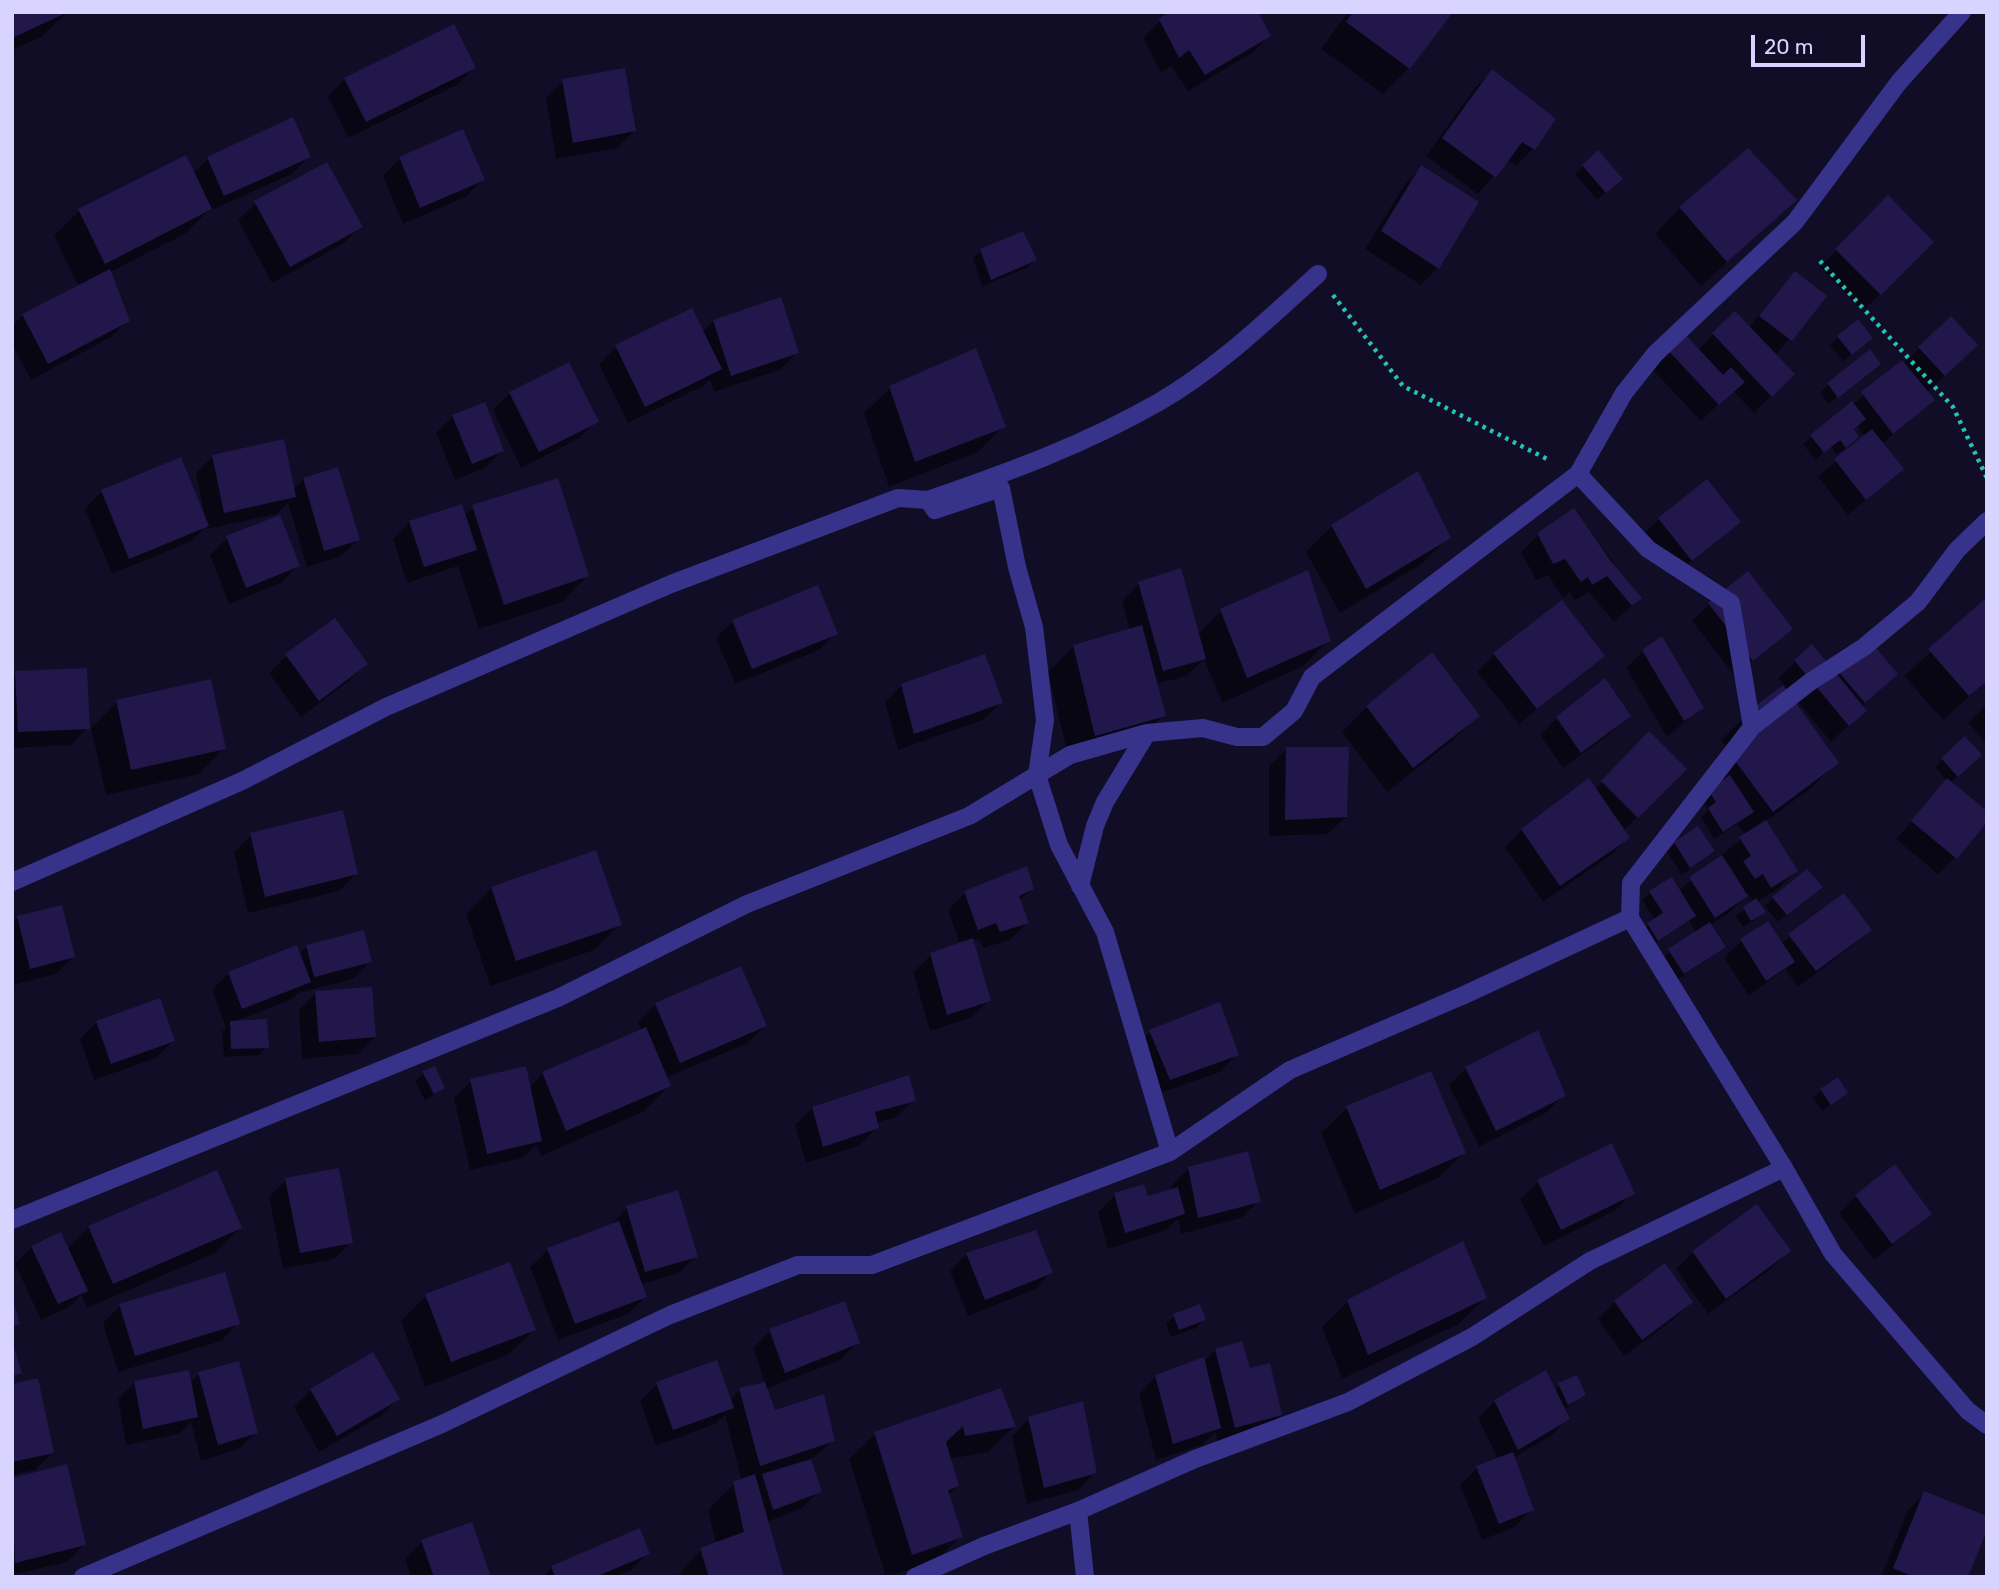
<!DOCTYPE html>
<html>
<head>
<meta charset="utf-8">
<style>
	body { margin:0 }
	#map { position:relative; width:1999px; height:1589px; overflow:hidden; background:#110d27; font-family:Rubik,sans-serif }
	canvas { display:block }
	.frame { position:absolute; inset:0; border:14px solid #d8d3ff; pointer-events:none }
	.scale { position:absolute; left:1751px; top:35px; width:114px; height:32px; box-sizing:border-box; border:4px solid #d8d3ff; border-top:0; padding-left:9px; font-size:21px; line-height:24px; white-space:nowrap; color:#d8d3ff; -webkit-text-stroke:5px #110d27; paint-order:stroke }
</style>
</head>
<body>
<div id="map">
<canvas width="1999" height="1589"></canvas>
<div class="frame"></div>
<div class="scale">20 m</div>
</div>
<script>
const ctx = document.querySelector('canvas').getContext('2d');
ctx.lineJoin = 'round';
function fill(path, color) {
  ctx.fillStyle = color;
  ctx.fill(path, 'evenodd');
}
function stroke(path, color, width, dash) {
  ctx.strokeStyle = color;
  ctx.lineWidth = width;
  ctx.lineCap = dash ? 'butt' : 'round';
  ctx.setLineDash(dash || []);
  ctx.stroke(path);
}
const shadow = new Path2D(`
	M12 12H67L43 36 12 50Z
	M1348 12H1450L1409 68 1383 94 1321 49Z
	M1160 21 1269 36 1252 53 1188 91 1171 66 1161 73 1143 38Z
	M474 68 457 85 348 138 328 96 345 79Z
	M1492 71 1554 119 1533 149 1516 166 1507 160 1478 194 1426 156 1475 88Z
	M563 81 634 131 617 148 556 159 546 98Z
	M1597 153 1613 186 1597 200 1575 174Z
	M309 157 292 174 207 212 185 234 110 272 128 320 111 337 31 380 12 344V326L23 315 79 287 54 236 79 211 193 173 208 159Z
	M400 158 483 179 466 197 403 224 383 176Z
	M1422 167 1476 202 1438 268 1421 285 1365 249 1405 184Z
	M1888 198 1932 242 1863 311 1820 267Z
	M1795 200 1701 286 1655 234 1680 208Z
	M256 203 360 227 343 244 272 283 238 220Z
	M981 250 1035 260 1027 268 982 286 973 258Z
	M1795 273 1825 296 1775 356 1793 374 1754 413 1733 391 1701 421 1650 367 1667 350H1698L1735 313 1749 327Z
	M1951 318 1959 362 1926 393 1932 400 1882 444 1902 469 1848 515 1818 477 1865 436 1857 426 1852 430 1847 447 1837 455 1831 447 1815 460 1803 444 1903 364Z
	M713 321 797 353 780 370 714 392 710 379 703 386 628 423 599 364 616 347 702 333Z
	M1838 337 1862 346 1843 361 1830 345Z
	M1870 372 1829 404 1820 393 1828 385Z
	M890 388 1003 426 978 452 889 487 864 413Z
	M510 393 597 421 580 438 521 468 493 410Z
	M453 416 502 451 485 468 455 480 436 433Z
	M213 456 293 490 304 479 358 540 340 557 307 567 288 503 277 514 207 529V526L190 542 112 574 85 509 102 491 204 512 196 473Z
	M473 507 587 576 562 602 479 629 458 566 407 583 393 539 410 522 464 516Z
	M1574 510 1640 598 1614 622 1589 592 1574 601 1570 592 1563 598 1548 575 1536 580 1521 552 1538 535Z
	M279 517 298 566 281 583 229 604 210 555 227 538Z
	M1659 519 1738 522 1674 577 1642 536Z
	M1332 526 1449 537 1423 563 1340 613 1306 552Z
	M1139 584 1198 634 1221 611 1329 640 1303 666 1222 703 1204 659 1187 676 1156 684 1164 715 1138 741 1069 760 1048 672 1074 646 1130 631 1122 601Z
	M1987 600V681L1943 720 1904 676Z
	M1709 604 1791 629 1735 676 1692 621Z
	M334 620 366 664 349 681 301 717 269 673 286 656Z
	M733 621 836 633 819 650 735 684 716 638Z
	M1811 647 1830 669 1896 674 1861 707 1864 711 1831 742 1787 689 1785 691 1837 762 1811 788 1765 822 1796 871 1779 888 1757 902 1763 912 1755 920 1743 927 1736 916 1753 902 1748 894 1729 913 1710 925 1724 947 1676 981 1661 959 1697 933 1689 921 1649 947 1640 933 1655 920 1642 900 1651 892 1678 891 1746 835 1737 824 1714 839 1701 817 1708 810 1701 799 1732 755 1721 740 1747 715 1785 686 1778 678Z
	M1643 651 1702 707 1667 737 1626 668Z
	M1494 655 1603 656 1519 724 1477 672Z
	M15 673 88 728 71 745 12 748V676Z
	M902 685 1001 703 983 720 898 750 885 702Z
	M117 702 224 748 199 774 106 795 91 728Z
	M1987 704V744L1968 723Z
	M1367 707 1478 716 1452 741 1387 792 1342 732Z
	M1628 716 1611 733 1563 768 1540 735 1557 718Z
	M1649 734 1685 769 1623 831 1628 838 1611 855 1543 902 1505 847 1522 830 1595 789Z
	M1287 749 1346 817 1328 834 1269 836V766Z
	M1943 759 1972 763 1950 783 1955 858 1938 874 1896 839 1947 781 1935 767Z
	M251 835 356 874 339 891 248 913 234 852Z
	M1675 843 1713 851 1682 875 1667 852Z
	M492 888 620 925 594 950 490 986 466 914Z
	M1032 889 1019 901 1027 923 1010 940 983 948 979 939 972 941 989 1000 972 1017 930 1031 913 972 931 955 960 944 948 910 965 893Z
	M1812 895 1778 922 1765 906 1773 898Z
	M17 918 73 957 56 974 13 985 12 923Z
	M1768 923 1781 944 1790 936 1869 929 1852 946 1798 987 1785 969 1749 996 1724 958 1741 941Z
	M307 946 370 962 353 979 298 993 292 999 234 1022 267 1047 259 1055 224 1057 222 1031 226 1028 212 990 229 973 299 954Z
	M740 968 765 1026 748 1043 665 1078 669 1086 643 1112 541 1156 536 1145 523 1158 470 1170 454 1098 471 1081 529 1088 543 1073 642 1031 638 1022 656 1004Z
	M316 993 375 1037 358 1054 302 1059 299 1010Z
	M97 1022 173 1041 156 1058 94 1080 80 1039Z
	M1150 1032 1237 1054 1220 1072 1152 1096 1133 1049Z
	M1466 1068 1564 1095 1547 1112 1479 1147 1449 1085Z
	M424 1073 443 1088 425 1101 415 1081Z
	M1430 1074 1464 1153 1438 1178 1355 1214 1321 1133 1347 1108Z
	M1821 1090 1846 1093 1822 1111 1813 1098Z
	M914 1100 896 1117 876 1123 877 1128 860 1145 806 1163 795 1125 813 1108Z
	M1611 1145 1633 1193 1616 1210 1544 1246 1520 1199 1538 1182Z
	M1189 1168 1259 1201 1241 1218 1181 1234 1178 1219 1166 1230 1108 1249 1098 1212 1115 1195 1147 1198 1172 1190 1171 1186Z
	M286 1180 351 1242 334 1259 283 1269 269 1197Z
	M1856 1196 1930 1214 1874 1260 1839 1213Z
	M627 1208 696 1256 679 1273 640 1285 645 1297 628 1314 558 1340 530 1267 548 1250 610 1226Z
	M89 1227 240 1228 215 1253 87 1308 81 1295 69 1307 41 1320 15 1264 32 1247 67 1249Z
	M1789 1251 1772 1268 1708 1314 1676 1269 1693 1252Z
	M967 1254 1051 1273 1034 1290 968 1316 950 1271Z
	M1664 1266 1691 1302 1674 1319 1624 1356 1598 1319 1615 1302Z
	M426 1296 534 1330 508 1355 425 1387 401 1321Z
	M1485 1298 1459 1324 1342 1379 1322 1327 1348 1301Z
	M120 1306 238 1323 221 1341 118 1372 103 1323Z
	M1174 1316 1204 1320 1196 1328 1171 1337 1166 1324Z
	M770 1331 858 1342 840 1360 766 1389 774 1412 833 1441 810 1460 820 1491 802 1508 767 1522 783 1577H676L701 1550 716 1544 708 1510 734 1484 742 1481 725 1415 715 1424 656 1446 640 1401 657 1384 730 1400 740 1390 765 1383 753 1348Z
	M1215 1350 1249 1370 1281 1415 1263 1432 1218 1444 1215 1432 1202 1445 1156 1460 1139 1394 1156 1376 1203 1362Z
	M199 1374 256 1432 239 1449 201 1461 191 1422 179 1434 126 1445 118 1399 135 1382 190 1383Z
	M1576 1377 1584 1394 1564 1410 1568 1419 1551 1436 1513 1458 1532 1509 1515 1527 1482 1540 1460 1485 1477 1468 1498 1459 1478 1418 1495 1401 1554 1390Z
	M12 1385 52 1453 35 1470 12 1475Z
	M311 1390 398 1399 381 1416 319 1452 294 1407Z
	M1000 1390 1014 1427 988 1452 950 1459 958 1485 948 1495 961 1536 935 1562 886 1577 849 1459 875 1434Z
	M1029 1419 1095 1473 1078 1490 1027 1504 1012 1436Z
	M12 1480 84 1545 67 1562 12 1575Z
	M1925 1493 1967 1577H1881L1908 1510Z
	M422 1542 489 1577H411L405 1559Z
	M648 1553 631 1570 615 1577H543L552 1567Z`);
const building = new Path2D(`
	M12 12H68L12 38Z
	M1169 12H1258L1271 36 1205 75 1189 50 1179 58 1159 19Z
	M1353 12H1453L1410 69 1346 22Z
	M454 24 476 68 366 122 344 78Z
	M625 68 636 131 573 143 562 79Z
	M1492 69 1556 119 1535 150 1522 142 1496 178 1442 138Z
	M293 117 311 157 224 196 207 157Z
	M463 129 485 180 420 208 399 157Z
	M1748 148 1797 200 1727 262 1679 207Z
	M1598 150 1623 179 1606 193 1582 165Z
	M186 155 212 209 105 264 78 209Z
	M327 162 363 227 290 267 254 201Z
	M1421 165 1479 202 1439 269 1381 231Z
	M1888 195 1934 242 1881 295 1835 249Z
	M1023 231 1037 260 991 280 980 249Z
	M110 269 130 321 48 364 22 314Z
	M1795 271 1827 296 1792 341 1759 316Z
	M781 297 799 353 731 376 713 320Z
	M692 308 722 369 645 407 615 345Z
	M1735 311 1795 374 1772 397 1712 333Z
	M1951 316 1978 345 1945 376 1918 347Z
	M1858 319 1873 338 1852 355 1837 336Z
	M1683 332 1723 375 1731 367 1745 382 1719 405 1666 348Z
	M976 348 1006 427 915 462 889 386Z
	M1870 349 1881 364 1838 398 1827 383Z
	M1902 360 1935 400 1893 434 1861 392Z
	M569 362 599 422 539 452 509 392Z
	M1852 401 1866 419 1854 429 1859 437 1846 448 1840 440 1824 453 1810 435Z
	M485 402 504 451 472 464 452 415Z
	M1872 429 1904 469 1866 500 1834 459Z
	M284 439 296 497 224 513 212 455Z
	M181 457 209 526 129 559 101 490Z
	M338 467 360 540 324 551 303 478Z
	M1418 471 1451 538 1366 589 1331 525Z
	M558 478 589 576 504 605 472 505Z
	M1707 479 1741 522 1692 561 1658 518Z
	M462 504 477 550 424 567 409 521Z
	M1574 508 1610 560 1642 598 1632 606 1607 576 1592 585 1588 577 1581 582 1565 559 1553 564 1537 533Z
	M280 515 300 566 246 588 226 536Z
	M1181 568 1206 659 1163 671 1138 582Z
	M1308 570 1331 641 1247 678 1220 609Z
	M1748 571 1793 629 1753 661 1708 603Z
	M818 585 838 634 752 669 732 620Z
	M1987 597V681L1969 696 1928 649Z
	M1562 600 1605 656 1537 709 1493 653Z
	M335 618 368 664 319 701 285 654Z
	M1142 625 1166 716 1095 736 1073 645Z
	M1662 636 1704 708 1684 721 1642 650Z
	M1866 636 1898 674 1865 703 1832 664Z
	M1812 644 1867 711 1849 726 1794 660Z
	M1432 652 1480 716 1413 768 1366 706Z
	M985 654 1003 703 914 734 901 684Z
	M87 668 90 729 18 732 15 671Z
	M1605 678 1631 716 1581 753 1556 717Z
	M211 679 226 749 131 770 116 700Z
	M1783 685 1839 763 1773 812 1730 754 1760 732 1746 713Z
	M1649 731 1687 769 1638 818 1601 781Z
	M1965 736 1982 755 1958 777 1941 758Z
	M1286 747H1349L1347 817 1285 820Z
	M1730 775 1754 812 1723 832 1708 808 1716 802 1708 790Z
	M1589 778 1630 838 1560 886 1521 829Z
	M1947 778 1987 811V822L1957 859 1911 821Z
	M343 810 358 874 265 897 250 833Z
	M1766 820 1798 871 1771 888 1763 874 1755 879 1743 861 1751 856 1739 837Z
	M1698 826 1715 851 1690 868 1674 842Z
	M596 850 622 925 516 961 491 887Z
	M1722 855 1748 896 1715 918 1689 877Z
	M1027 866 1034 889 1019 896 1029 923 1000 932 996 923 978 930 964 891Z
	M1807 869 1823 887 1787 915 1772 897Z
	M1672 877 1696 916 1658 941 1647 923 1663 913 1649 891Z
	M1844 893 1872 930 1816 971 1788 934Z
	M1756 898 1766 912 1751 921 1743 907Z
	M62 905 75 957 30 969 17 916Z
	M1768 921 1795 962 1766 981 1740 939Z
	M1710 922 1726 947 1684 974 1668 949Z
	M364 930 372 962 314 977 306 945Z
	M973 938 991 1001 947 1015 930 953Z
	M297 945 311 982 242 1009 228 972Z
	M741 966 767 1026 680 1063 655 1003Z
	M372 987 376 1037 319 1042 315 991Z
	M160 998 175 1041 111 1064 96 1021Z
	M1220 1002 1239 1055 1170 1080 1149 1030Z
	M267 1019 269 1048 231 1049 230 1021Z
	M646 1027 671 1086 566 1131 542 1072Z
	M1538 1030 1566 1096 1496 1131 1465 1067Z
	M435 1066 445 1088 434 1094 422 1071Z
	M526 1066 542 1141 487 1154 470 1079Z
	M1431 1071 1466 1153 1380 1190 1346 1106Z
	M909 1075 916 1101 875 1112 879 1128 823 1147 812 1107Z
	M1838 1077 1848 1093 1831 1105 1820 1089Z
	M1612 1143 1635 1194 1561 1230 1537 1180Z
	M1248 1151 1261 1202 1198 1218 1188 1167Z
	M1895 1164 1932 1214 1892 1244 1855 1195Z
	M339 1168 353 1243 300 1253 285 1178Z
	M217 1170 242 1228 113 1284 88 1226Z
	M1144 1184 1148 1196 1178 1187 1185 1214 1125 1233 1114 1193Z
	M678 1190 698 1257 645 1272 626 1206Z
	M1757 1204 1791 1251 1726 1299 1692 1251Z
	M619 1221 647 1297 575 1324 547 1248Z
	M1036 1230 1053 1273 985 1300 966 1253Z
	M61 1232 88 1291 58 1304 31 1246Z
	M1463 1241 1487 1298 1368 1355 1347 1300Z
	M510 1262 536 1330 451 1362 425 1294Z
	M1665 1263 1693 1302 1642 1340 1614 1301Z
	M225 1272 240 1324 135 1356 119 1304Z
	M13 1301 20 1324 12 1326V1302Z
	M845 1301 860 1343 785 1373 769 1329Z
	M1200 1304 1206 1320 1179 1330 1173 1314Z
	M12 1341 22 1373 12 1376Z
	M1242 1341 1250 1368 1270 1363 1282 1415 1235 1428 1215 1349Z
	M373 1352 400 1399 337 1436 310 1389Z
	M1204 1357 1221 1428 1173 1444 1155 1375Z
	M717 1360 734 1408 673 1430 656 1382Z
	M239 1361 258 1433 218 1445 198 1372Z
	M189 1370 198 1417 143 1429 134 1381Z
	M1546 1370 1570 1419 1518 1450 1494 1400Z
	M1577 1375 1586 1395 1568 1405 1558 1383Z
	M38 1378 54 1453 12 1462V1384Z
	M765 1382 775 1410 824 1394 835 1441 760 1466 739 1388Z
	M1001 1388 1016 1427 965 1436 963 1426 946 1442 959 1486 948 1490 963 1537 912 1555 874 1432Z
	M1083 1401 1097 1473 1044 1488 1028 1417Z
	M1513 1452 1534 1510 1499 1524 1476 1466Z
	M811 1459 822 1492 773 1510 762 1474Z
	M67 1464 86 1545 15 1563 12 1478Z
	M755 1474 784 1577H709L700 1548 744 1532 733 1482Z
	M1924 1491 1987 1516V1530L1968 1577H1914L1893 1568Z
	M472 1522 491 1577H434L421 1540Z
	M640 1528 650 1554 595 1577H555L551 1566Z`);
const path = new Path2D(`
	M1820 261 1953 407 1987 478
	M1333 295 1403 386 1549 460`);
const street = new Path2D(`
	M1578 474 1648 549 1731 603 1752 727
	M928 500C1009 472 1084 445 1159 402 1218 368 1268 319 1318 274
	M12 882 242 781 386 707 671 584 898 498 928 500 935 510 1001 488 1017 567 1034 627 1045 720 1037 775 1059 845 1105 932 1170 1152
	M1080 886 1095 826 1105 802 1147 733
	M1630 918 1784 1168 1833 1254 1968 1411 1987 1425
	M12 1220 558 998 747 904 969 816 1070 755 1147 733 1203 728 1237 737H1263L1294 711 1312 677 1578 474 1624 393 1655 354 1795 222 1899 82 1962 12
	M1078 1511 1085 1577
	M83 1577 442 1424 670 1315 798 1265H872L1170 1152 1290 1070 1464 995 1630 918 1631 883 1752 727 1810 682 1864 647 1918 602 1957 550 1987 521
	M915 1577 984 1546 1078 1511 1195 1459 1348 1402 1472 1337 1590 1261 1784 1168`);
fill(shadow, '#0007');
fill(building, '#21174a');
stroke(path, '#23c3ba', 4.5, [3.5, 5]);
stroke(street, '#37338b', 18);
</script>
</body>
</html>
